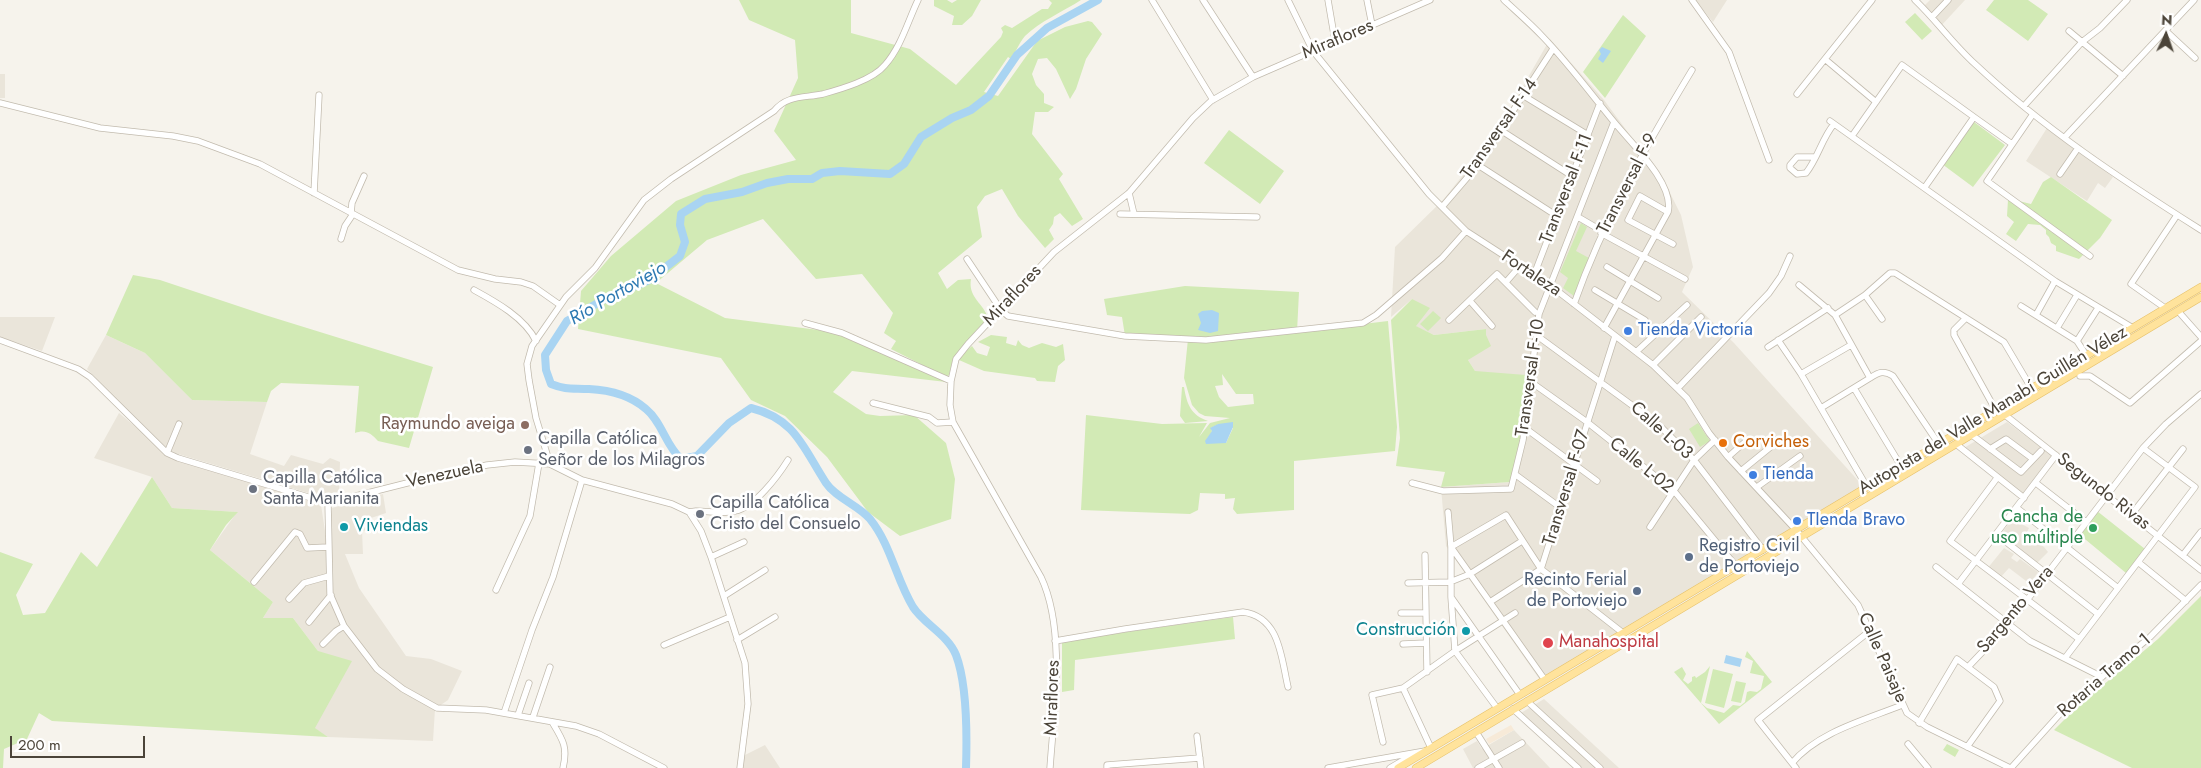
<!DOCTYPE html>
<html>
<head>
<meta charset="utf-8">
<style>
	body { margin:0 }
	#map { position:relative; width:2201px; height:768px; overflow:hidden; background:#f6f3ec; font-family:Jost,sans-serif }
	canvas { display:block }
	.north { position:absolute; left:2141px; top:10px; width:50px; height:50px; -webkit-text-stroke:4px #fff; paint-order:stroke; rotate:3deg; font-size:14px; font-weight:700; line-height:20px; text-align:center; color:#4b4439 }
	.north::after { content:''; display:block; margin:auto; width:18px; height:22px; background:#4b4439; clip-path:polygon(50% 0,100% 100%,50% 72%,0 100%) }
	.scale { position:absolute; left:10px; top:736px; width:135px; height:22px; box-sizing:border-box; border:2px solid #4b4439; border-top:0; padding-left:6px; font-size:15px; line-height:18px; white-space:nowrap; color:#4b4439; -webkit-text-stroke:4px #fff; paint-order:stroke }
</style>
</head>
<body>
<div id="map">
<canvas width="2201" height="768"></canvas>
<div class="north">N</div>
<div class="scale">200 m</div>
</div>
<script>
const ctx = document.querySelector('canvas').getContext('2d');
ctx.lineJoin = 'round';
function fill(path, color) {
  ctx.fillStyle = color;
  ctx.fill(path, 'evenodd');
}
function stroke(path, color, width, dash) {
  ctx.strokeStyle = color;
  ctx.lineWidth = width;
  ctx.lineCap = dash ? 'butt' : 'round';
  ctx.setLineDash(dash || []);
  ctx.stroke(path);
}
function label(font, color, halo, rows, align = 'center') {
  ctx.font = font + ' Jost,sans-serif';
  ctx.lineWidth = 5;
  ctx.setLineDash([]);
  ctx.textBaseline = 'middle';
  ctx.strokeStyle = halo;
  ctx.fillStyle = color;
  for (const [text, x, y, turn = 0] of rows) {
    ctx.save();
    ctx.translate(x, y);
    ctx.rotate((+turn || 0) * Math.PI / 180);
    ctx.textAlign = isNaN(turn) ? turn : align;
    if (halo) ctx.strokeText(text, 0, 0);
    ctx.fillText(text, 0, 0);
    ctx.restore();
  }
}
const residential = new Path2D(`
	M1695 0H1727L1713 22Z
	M1930 0H1965L1940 27 1923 7Z
	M1550 39 1604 100 1664 181 1681 215 1693 267 1682 292 1734 343 1863 486 1540 680 1446 546 1441 487 1510 482 1475 371 1468 360 1486 335V329L1434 335 1415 326 1412 299 1391 317 1395 247 1443 200 1495 135Z
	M0 74H5V98H0Z
	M2047 128 2113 177 2105 188 2098 183 2087 201 2026 161Z
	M0 317H55L42 351 0 337Z
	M106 335 145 353 192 400 267 402 250 454 284 466 291 455 323 464 330 458 340 462 339 494 325 498 175 453 162 445 87 369Z
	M119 413 167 453 245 481 321 505 327 544 332 508 383 494 386 513 368 519 369 530 362 531 363 554H345L359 588 406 656 431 659 462 671 448 700 435 709 433 741 328 737 314 728 318 651 293 618H263L273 602 210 550 237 512 172 508 152 477 94 458Z
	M2007 422 2051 455V457L2024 493H2022L1964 448Z
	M2012 519 2029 528 2026 534 2044 547 2048 552 2037 563 2001 534Z
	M2004 548 2014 554 2011 558 2017 562 2020 559 2038 572 2030 584 2009 568 1999 579 1987 569Z
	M1544 699 1619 768H1582L1521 713Z
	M1514 730 1550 768H1473L1463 749 1477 741 1482 749Z
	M765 745 780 768H742L743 756Z`);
const commercial = new Path2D(`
	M1511 725 1514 730 1489 744 1486 739Z`);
const green = new Path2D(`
	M739 0H851V33L910 49 956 85 1001 37 1003 32 1001 28 1005 25 1012 28 1042 9H1048L1052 3 1049 0H1081C1064 11 1039 22 1025 36 1019 43 1016 52 1011 59L1008 57 984 92 998 96 1037 41 1065 27 1088 21 1092 22 1102 34 1086 59 1076 89 1070 99 1056 69 1047 58 1038 59 1032 74 1036 85 1044 94V103L1054 107 1048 112H1035L1032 134 1063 174 1059 179 1083 219 1072 226 1060 213 1054 217 1053 224 1049 230 1054 239 1045 248 1018 216 1002 189 985 196 977 207 982 237 938 273 947 289 958 280 971 279C968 296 981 302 987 315L981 327 953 359 949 375 946 377 891 349 896 341 884 333 893 313 862 274 816 279 763 219 707 240 656 283 725 318 842 333 946 382 852 371 833 392 866 414 880 416 914 415 946 443 955 479 951 519 900 536 868 512 827 457 785 416 751 400 721 358 578 329 581 291 611 256 676 201 741 175 796 160 774 131 798 78 795 40 749 20Z
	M934 0H947L952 3 957 0H981L972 16 962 25H952L954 16 934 6Z
	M1994 0H2028L2048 14 2028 41 1986 10Z
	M1915 13 1932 31 1922 40 1905 22Z
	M1623 15 1646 36 1605 98 1583 72Z
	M1974 122 2005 145 1973 187 1942 164Z
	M1229 130 1284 171 1260 204 1204 163Z
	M2051 177 2112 220 2100 238 2079 259 2056 251V246L2051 243 2049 237 2046 234V230L2040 225 2028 224 2016 241 2006 234 2014 222 2007 216 2008 200 2019 201 2031 204 2043 182Z
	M1581 223 1587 227 1576 251 1589 258 1574 296 1563 288 1568 278 1560 272Z
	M133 275 160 280 265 315 433 367 409 448 378 441C371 433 365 429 355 433L359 386 281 383 271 391 267 402 192 400 145 353 106 335Z
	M1185 286 1299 292 1297 332 1388 321 1397 427 1395 451 1294 461V510L1237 514 1233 509 1235 498 1225 499V494L1200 493 1198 510 1190 514 1081 510 1086 415 1162 424 1207 423 1199 437 1210 423 1230 418 1205 416 1199 413 1192 405 1184 378 1188 339 1125 336 1122 317 1107 315 1104 299ZM1222 374 1236 394H1253L1254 404 1228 407 1219 397 1215 386 1223 385ZM1219 424 1233 428 1226 443H1208L1212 431 1211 428Z
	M1412 299 1430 308 1416 326 1434 335 1486 329V335L1491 346 1468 360 1475 371 1526 375 1522 432 1510 482 1441 487 1445 472 1396 466 1400 438 1391 320Z
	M1433 311 1441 318 1428 331 1420 324Z
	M991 335 1007 337 1006 343 1016 346 1018 340 1022 345 1029 348 1042 343 1056 347 1063 344 1065 360 1058 366 1055 382 1037 381 1035 378 984 371 959 360V357L972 346 977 353 987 356 990 347 978 342Z
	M1182 387H1184C1187 405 1191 415 1208 421L1185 423 1180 416Z
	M1698 423 1710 441 1700 447 1689 429Z
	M152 477 172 508 238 512 226 525 210 550 273 602 263 618H293L318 651 352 661 315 728 328 737 52 721 39 713 27 739 4 749 3 768H0V552L33 564 16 595 23 615 45 613 81 552 97 567Z
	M2097 511 2145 549 2126 573 2080 535Z
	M2201 596V768H2132L2054 730 2077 707 2158 639Z
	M1233 617 1235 639 1075 660 1074 690 1062 692V641Z
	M1747 651 1772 682 1719 724 1674 672 1682 667 1686 674 1683 680 1688 684 1692 681V677L1695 676 1696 678 1705 672 1710 666 1701 703 1707 708 1724 713 1733 705 1740 706 1745 702 1747 692 1750 691 1757 692 1761 689 1764 676 1750 673 1753 661 1745 657Z
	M1713 669 1733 674 1724 708 1705 703Z
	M1736 681 1746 683 1741 703 1731 701Z
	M1947 744 1959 750 1955 757 1943 750Z`);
const water = new Path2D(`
	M1602 47 1611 51 1603 63 1598 59 1601 54 1599 50Z
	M1212 310 1219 313 1218 331 1210 333 1198 330 1201 323 1198 314 1202 311Z
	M1233 422V427L1226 443 1206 444 1205 441 1212 431 1210 428 1218 424Z
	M1726 655 1742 659 1740 667 1724 663Z`);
const river = new Path2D(`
	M966 768C967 737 967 684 956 655 948 635 924 624 913 607 896 579 891 545 870 519 858 505 836 498 826 483 803 448 796 419 751 408L729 423 697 456 681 459C666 446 662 422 646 409 630 395 609 390 589 389 573 388 566 390 551 384L546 370 545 355 567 321 603 300 649 280 680 256 685 242 680 225 681 214 705 199 742 192 767 183 788 179H812L822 173 840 171 890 174 904 164 921 137 952 118 971 110 989 96 1017 55 1047 28 1098 0`);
const minor = new Path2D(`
	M1152 0 1213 100
	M1203 0 1253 77
	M1288 0 1313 51 1429 194 1466 231 1551 286 1653 365 1687 398 1709 433 1728 457 1796 530 1858 605 1907 713 1927 727 2010 768
	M1328 0 1335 41
	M1367 0 1372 25
	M1504 0C1517 12 1531 24 1543 37 1569 64 1591 94 1614 122 1631 143 1675 184 1668 212L1604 328
	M1692 0 1729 52 1769 160
	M1915 0C1936 20 1953 44 1975 64 2043 128 2122 180 2201 230
	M1932 17 1948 0
	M2069 31 2123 76
	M2166 31 2195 58
	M1826 60 1876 102
	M1797 94 1872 0
	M1524 96 1588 135
	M0 103 100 128 173 136 198 141 260 164 458 270 495 279 521 282 533 286 560 305
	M2024 106 2082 42 2100 28 2127 0
	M2033 114 1987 181 2090 256
	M1830 121 2055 281 2133 328
	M1502 131 1572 176
	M1852 136 1902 65 1974 117
	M2065 137 2194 0
	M1815 157H1797L1790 165V168L1797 174 1806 173C1818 158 1822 138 1834 124
	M1478 165 1557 216
	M2060 174 2078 148
	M1925 187 1974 117 2012 144
	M314 193 319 95
	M1129 193 1134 214
	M1442 207 1478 165 1553 49
	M1668 212 1640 196 1628 220 1673 244
	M351 213 352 203 364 176
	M1120 214 1257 217
	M1578 217 1602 231
	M1601 233 1685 279
	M341 239 345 226 353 214
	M967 259 1001 310 1008 316 1125 336 1206 340 1363 323 1376 315 1442 258 1466 231
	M1607 267 1658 298
	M1534 275 1600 103
	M1506 282 1520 266
	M1799 285 1835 315 1870 378C1879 372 1884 370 1893 376L1938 443
	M474 290C496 302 525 318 536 341
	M1595 290 1645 320
	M1865 295 1882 319
	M1470 301 1492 326
	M1574 304C1604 219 1646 146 1692 70
	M2021 306 2077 341 2086 355
	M2165 308 2131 284 2177 215
	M2178 311 2201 337
	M1835 315 1865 295 1890 273H1895L2004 342 2036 396
	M2036 315 2055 281
	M1966 318 1954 330V335L1995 409
	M1449 320 1497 274 1535 312
	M805 323 842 333 951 381
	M2057 328 2077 295
	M1536 335 1659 425 1694 460 1763 550
	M1615 336 1541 569 1623 633
	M0 340 78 369 90 377 167 453 178 458 328 503
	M1778 340 1801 374 1867 487
	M2077 341 2098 308
	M1768 347 1828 308
	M1636 352 1687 305
	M1653 365 1701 317
	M1801 374 1851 345
	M2080 376H2090L2130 403 2201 341
	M1531 382 1587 422 1674 491 1736 566
	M1678 388 1769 293 1781 276 1790 256
	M1854 388 1901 466
	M873 403 929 417 937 423 953 422
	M1821 408 1870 378
	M2005 415 2201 570
	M1525 428 1597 481
	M1972 435 2021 472 2041 451
	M1956 444 2024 498
	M1990 449 2006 439 2033 459
	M167 453 179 424
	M1728 457 1745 442
	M550 464 536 418 529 380 527 364 532 346 566 297 595 268 644 200 671 179 774 111C787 95 804 98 823 94 841 89 873 80 885 65 901 47 908 21 918 0
	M1741 471 1773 445
	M1516 475 1561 508
	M1997 478 1950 541 2079 639
	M1412 483 1443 491 1511 489 1523 440 1539 314 1614 122
	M2036 483 2086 522
	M1757 487 1800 456
	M2017 508 2118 588
	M689 512 696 511C709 511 722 514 735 511 754 508 778 476 788 460
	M1448 512 1451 547 1545 680
	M2132 514 2183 449
	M1650 527 1694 460 1715 440
	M1996 534 2098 614
	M1425 555 1427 672
	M2183 555 2201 532
	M711 557 744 542
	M2138 562 2186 601
	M1936 567 2030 641 2102 677
	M254 582 295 532 300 534 307 548 328 547
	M1408 583 1450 582 1470 574 1522 541
	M1958 584 2056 455
	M496 590 530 516 539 463
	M724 596 765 570
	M1451 597 1455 651 1497 708
	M289 599 304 583 329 576
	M1490 602 1541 569 1506 515 1451 547V597L1520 695
	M1401 613H1426
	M309 622 331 595
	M737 640 775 617
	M1055 641 1125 629 1243 612C1280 617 1281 657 1288 687
	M323 644 336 631 344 626
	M1403 644 1426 643
	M664 645 730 617
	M2065 658 2195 487 2143 448
	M1968 667 2008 625 2143 448 2166 424 2201 394
	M1403 688 1431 748
	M1527 701 1600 768
	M1513 709 1578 768
	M504 713 532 630 553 577 582 480
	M518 715 529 683
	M533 717 550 667
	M552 722C563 740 568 747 563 768
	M1919 723 1957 659 1994 687 2000 701 1967 747
	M1476 732 1499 768
	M1197 736 1201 768
	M1383 742 1372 695 1403 688 1455 651 1515 613
	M1908 744 1928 768
	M1792 763 1758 720 1871 630
	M664 768 599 734 576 726 486 710 437 708 403 689 377 669 344 626 330 594 328 503 423 479 487 465 515 462 550 464 582 480 672 504 689 512 701 531 711 557 745 663 748 704 740 768
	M1050 768C1054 710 1066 630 1041 577L953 422 950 405 951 381 956 359 968 344 1054 252 1129 193 1193 118 1211 101 1253 77 1430 0
	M1107 768V765L1200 758
	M1328 768 1425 751
	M1390 768 1414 754
	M1478 768 1522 743
	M1796 768 1792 763C1818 732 1865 720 1902 705
	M2011 768 2067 706 2150 637 2201 585`);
const major = new Path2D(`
	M1398 768 2201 287
	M1416 768 2201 297`);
const markers = [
	[1628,331,5,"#3f7fe0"],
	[525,425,5,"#8d6e63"],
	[1723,443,5,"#e8710a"],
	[528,450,5,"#6b7280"],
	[1753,475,5,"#3f7fe0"],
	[253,489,5,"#6b7280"],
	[700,514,5,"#6b7280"],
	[1797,521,5,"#3f7fe0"],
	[344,527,5,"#0f9aa8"],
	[2093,528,5,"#2e9e5b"],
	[1689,557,5,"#5c6f8a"],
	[1637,591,5,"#5c6f8a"],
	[1466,631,5,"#0f9aa8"],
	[1548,643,6,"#e0444e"]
];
const streetNames = [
	["Miraflores",1338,40,-23],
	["Transversal F-14",1500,129,-55],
	["Transversal F-9",1628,184,-63],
	["Transversal F-11",1567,189,-69],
	["Fortaleza",1531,274,34],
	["Miraflores",1013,296,-47],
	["Transversal F-10",1531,378,-82],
	["Autopista del Valle Manabí Guillén Vélez",1993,411,-31],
	["Calle L-03",1661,431,42],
	["Calle L-02",1641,466,39],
	["Venezuela",445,475,-12],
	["Transversal F-07",1567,488,-73],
	["Segundo Rivas",2103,492,38],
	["Sargento Vera",2016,610,-50],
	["Calle Paisaje",1882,658,66],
	["Rotaria Tramo 1",2105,676,-41],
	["Miraflores",1053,698,-88]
];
const shopNames = [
	["Tienda Victoria",1638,331],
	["Tienda",1763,475],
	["TIenda Bravo",1807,521]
];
const educationNames = [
	["Raymundo aveiga",515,425]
];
const worshipNames = [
	["Capilla Católica",538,440],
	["Señor de los Milagros",538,461],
	["Capilla Católica",263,479],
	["Santa Marianita",263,500],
	["Capilla Católica",710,504],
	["Cristo del Consuelo",710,525]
];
const foodNames = [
	["Corviches",1733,443]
];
const leisureNames = [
	["Cancha de",2083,518],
	["uso múltiple",2083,539]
];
const cultureNames = [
	["Viviendas",354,527],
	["Construcción",1456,631,"right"]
];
const serviceNames = [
	["Registro Civil",1699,547],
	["de Portoviejo",1699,568],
	["Recinto Ferial",1627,581,"right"],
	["de Portoviejo",1627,602,"right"]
];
const healthNames = [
	["Manahospital",1559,643]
];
const waterNames = [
	["Río Portoviejo",618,294,-30]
];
fill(residential, '#eae5da');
fill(commercial, '#f7ead8');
fill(green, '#d2eab5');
fill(water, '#a9d4f2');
stroke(river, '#a9d4f2', 8);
stroke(minor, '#c2bbae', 7);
stroke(major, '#e6c16a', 8);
stroke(minor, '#fff', 5.5);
stroke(major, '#ffe39c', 7);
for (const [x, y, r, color] of markers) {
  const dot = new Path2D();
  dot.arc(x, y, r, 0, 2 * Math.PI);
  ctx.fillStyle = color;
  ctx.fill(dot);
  stroke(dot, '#fff', 2);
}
label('18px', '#4b4439', '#fff', streetNames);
label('18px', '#366cbe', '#fff', shopNames, 'left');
label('18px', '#785e54', '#fff', educationNames, 'right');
label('18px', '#5b616d', '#fff', worshipNames, 'left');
label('18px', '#c56008', '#fff', foodNames, 'left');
label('18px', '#27864d', '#fff', leisureNames, 'right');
label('18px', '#0d838f', '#fff', cultureNames, 'left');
label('18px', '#4e5e75', '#fff', serviceNames, 'left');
label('18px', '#be3a42', '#fff', healthNames, 'left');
label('italic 19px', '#2e7ab2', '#fff', waterNames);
</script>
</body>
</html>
